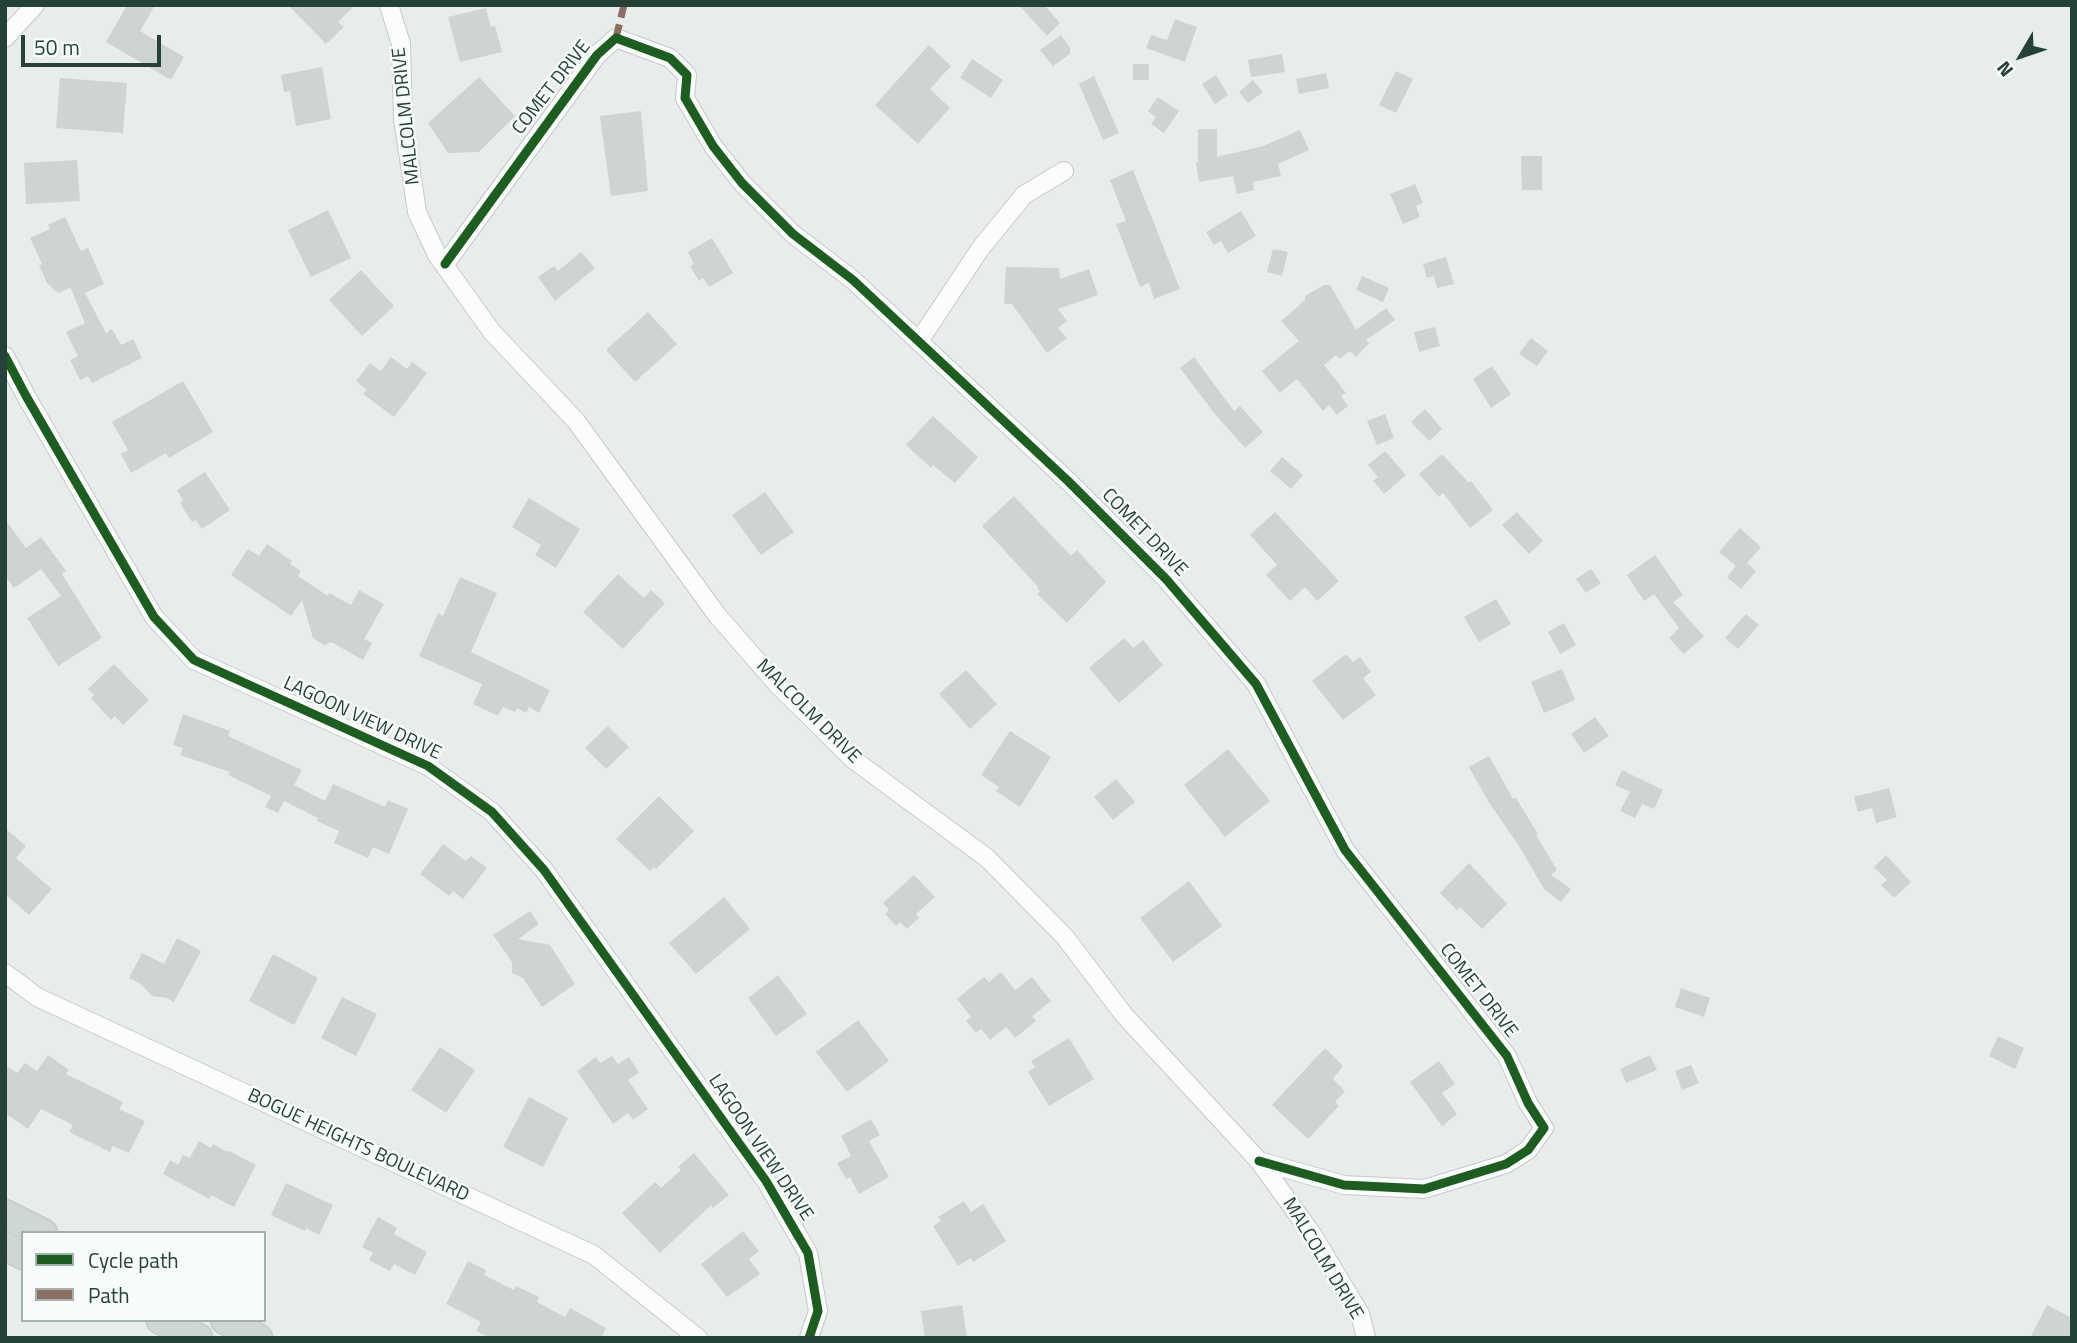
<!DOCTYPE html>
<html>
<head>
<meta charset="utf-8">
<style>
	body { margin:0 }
	#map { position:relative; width:2077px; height:1343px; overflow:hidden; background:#e8edeb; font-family:"Titillium Web",sans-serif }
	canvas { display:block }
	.frame { position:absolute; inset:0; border:7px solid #24423a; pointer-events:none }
	.legend { position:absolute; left:21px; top:1231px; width:245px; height:91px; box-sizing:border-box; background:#f7fbf9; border:2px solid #a3b1ad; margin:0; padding:9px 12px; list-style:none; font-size:21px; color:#24423a }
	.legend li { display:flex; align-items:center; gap:14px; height:35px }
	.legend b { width:35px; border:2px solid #a3b1ad }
	.north { position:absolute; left:1986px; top:21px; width:70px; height:70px; -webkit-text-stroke:5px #f7fbf9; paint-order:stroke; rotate:231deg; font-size:19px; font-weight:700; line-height:28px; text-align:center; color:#24423a }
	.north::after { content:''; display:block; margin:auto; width:24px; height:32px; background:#24423a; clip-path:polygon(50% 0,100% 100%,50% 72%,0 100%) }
	.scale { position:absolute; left:21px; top:35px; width:140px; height:32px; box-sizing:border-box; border:4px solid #24423a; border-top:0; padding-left:9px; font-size:21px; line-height:24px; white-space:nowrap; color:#24423a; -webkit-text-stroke:5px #f7fbf9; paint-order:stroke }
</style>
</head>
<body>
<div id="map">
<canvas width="2077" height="1343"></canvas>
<div class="frame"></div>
<ul class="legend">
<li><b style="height:9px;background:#1b5e20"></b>Cycle path</li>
<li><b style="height:9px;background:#8d6e63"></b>Path</li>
</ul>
<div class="north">N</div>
<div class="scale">50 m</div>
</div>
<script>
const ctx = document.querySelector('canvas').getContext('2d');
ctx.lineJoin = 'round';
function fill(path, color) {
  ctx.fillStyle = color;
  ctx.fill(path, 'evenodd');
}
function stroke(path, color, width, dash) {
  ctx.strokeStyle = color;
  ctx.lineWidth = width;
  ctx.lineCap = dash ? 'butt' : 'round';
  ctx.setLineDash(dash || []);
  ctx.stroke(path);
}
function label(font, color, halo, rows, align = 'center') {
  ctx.font = font + ' "Titillium Web",sans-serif';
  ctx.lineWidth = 5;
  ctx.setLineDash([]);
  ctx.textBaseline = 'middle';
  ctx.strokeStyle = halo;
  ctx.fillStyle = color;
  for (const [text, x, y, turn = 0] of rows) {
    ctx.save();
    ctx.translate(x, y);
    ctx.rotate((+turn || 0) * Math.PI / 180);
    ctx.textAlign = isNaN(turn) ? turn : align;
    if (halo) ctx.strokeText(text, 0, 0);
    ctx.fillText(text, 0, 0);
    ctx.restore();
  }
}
const building = new Path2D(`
	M127 5H155L140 31 184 57 171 80 106 42Z
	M288 5H355L338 22 344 27 326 44Z
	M1019 5H1044L1060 23 1047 36Z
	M486 8 491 27 495 26 502 52 460 62 448 17Z
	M1175 19 1197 27 1185 62 1146 48 1151 35 1167 40Z
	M1061 35 1070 48V54L1053 66 1040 50Z
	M929 45 951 66 930 89 950 108 918 144 875 105Z
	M1282 54 1285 72 1251 77 1248 60Z
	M972 59 1003 80 991 98 960 78Z
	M1133 64H1149V80H1133Z
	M322 67 331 119 296 126 290 91 284 92 281 75Z
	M1396 71 1413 79 1396 113 1379 105Z
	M1326 73 1329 88 1299 94 1296 79Z
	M1216 75 1228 95 1215 104 1202 84Z
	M1094 76 1119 133 1103 140 1079 84Z
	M479 77 515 116 479 152 448 153 428 123Z
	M60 78 127 83 123 133 56 128Z
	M1253 80 1263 92 1248 103 1239 92Z
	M1158 97 1179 111 1164 133 1151 124 1156 117 1148 111Z
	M641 111 648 191 611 196 600 116Z
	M1198 129H1217V157L1263 146 1300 130 1309 150 1278 164 1281 176 1253 182 1254 190 1237 194 1233 176 1199 182 1196 162H1198Z
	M1521 156H1542V190H1522Z
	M77 160 80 201 26 204 24 163Z
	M1133 170 1180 289 1154 299 1149 283 1140 287 1116 224 1126 221 1110 180Z
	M1415 184 1423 203 1416 206 1420 217 1403 224 1390 194Z
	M328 210 351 258 311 277 288 230Z
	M1241 211 1256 236 1228 253 1221 241 1214 245 1206 232Z
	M65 217 81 251 88 248 104 284 85 293 106 333 112 329 121 345 133 339 142 358 92 383 88 376 80 380 70 360 78 356 66 332 85 323 71 289 70 288 58 293 47 283 39 265 42 264 30 238 50 229 48 225Z
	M712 238 733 273 709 287 703 278 699 281 690 266 694 264 688 252Z
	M1273 249 1288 252 1282 276 1267 272Z
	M581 252 595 268 555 301 538 277 554 266 558 271Z
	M1446 257 1454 284 1437 288 1434 276 1427 278 1423 264Z
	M1006 267 1059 268 1060 279 1089 269 1098 295 1058 309 1067 321 1058 328 1067 338 1047 353 1012 304H1004Z
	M361 270 394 306 362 336 329 300Z
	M1362 276 1389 288 1383 302 1356 290Z
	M1324 285H1330L1356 330 1386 308 1395 320 1366 340 1369 343 1356 357 1350 351 1339 359 1336 355 1324 365 1346 393 1341 396 1348 406 1337 415 1329 405 1323 411 1297 379 1280 393 1262 371 1299 341 1281 321 1305 300V296Z
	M648 312 677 344 635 382 606 350Z
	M1435 327 1440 346 1419 352 1414 332Z
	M1531 338 1548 351 1537 366 1519 354Z
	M391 357 407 369 412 362 427 373 394 417 363 394 367 390 356 381 370 363 381 371Z
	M1194 357 1234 411 1240 406 1263 432 1245 448 1214 413 1180 368Z
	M1492 366 1511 394 1491 408 1473 379Z
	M183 381 213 432 169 458 166 453 131 473 121 454 128 450 112 422Z
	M1425 409 1442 429 1429 441 1411 422Z
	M1385 414 1394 438 1377 445 1367 421Z
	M933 416 978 457 955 483 933 465 931 468 906 445Z
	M1385 451 1406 475 1384 494 1373 481 1378 477 1368 465Z
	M1442 454 1468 482 1471 481 1493 510 1470 528 1443 493 1439 497 1419 474Z
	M1282 457 1303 475 1291 489 1270 471Z
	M205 472 230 510 202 529 196 520 192 522 180 503 183 500 177 490Z
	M765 492 794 532 761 555 732 515Z
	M1014 496 1071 556 1077 550 1106 582 1067 623 1037 594 1040 591 1037 588 1038 587 982 526Z
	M529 498 580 529 556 568 535 555 541 545 512 527Z
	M1275 512 1339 581 1317 601 1305 587 1290 601 1266 575 1277 565 1250 535Z
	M1517 512 1543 541 1529 554 1502 525Z
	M5 519 26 548 41 537 66 571 62 574 102 638 58 666 27 618 61 596 41 569 14 588 5 576Z
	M1740 528 1761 547 1747 563 1756 571 1741 589 1727 577 1736 566 1719 552Z
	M267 544 292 561 290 564 301 571 298 576 328 596 329 593 351 605 359 590 384 604 364 639 372 643 363 660 331 642 324 645 313 638 302 600 291 616 231 575 248 549 259 556Z
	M1655 555 1683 595 1673 602 1704 636 1684 654 1669 638 1679 628 1654 594 1644 601 1627 575Z
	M1591 569 1601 583 1586 593 1576 579Z
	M618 574 644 598 651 590 665 603 623 649 583 612Z
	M460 577 497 593 471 652 550 690 539 713 529 707 526 713 517 708 515 712 503 707 498 716 473 704 482 684 419 656 438 613 443 616Z
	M1496 599 1511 624 1479 642 1464 617Z
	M1746 614 1759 625 1738 649 1725 638Z
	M1564 623 1576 645 1560 654 1548 632Z
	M1124 638 1133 648 1143 640 1163 665 1119 703 1089 668Z
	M1346 654 1353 662 1360 657 1371 672 1363 678 1376 695 1343 720 1312 681Z
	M114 664 149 700 123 725 115 716 111 720 91 698 94 695 88 689Z
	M1562 669 1575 700 1544 713 1531 682Z
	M966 670 997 704 970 729 939 694Z
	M183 714 230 731 228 736 302 770 294 785 325 801 333 784 385 807 388 800 408 809 389 854 373 847 368 858 334 843 339 831 317 821 318 818 284 801 278 813 265 807 271 796 228 775 230 772 180 755 183 748 173 745Z
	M1595 717 1609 736 1584 753 1571 734Z
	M608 726 629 747 606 769 585 748Z
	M1010 731 1051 757 1020 807 996 791 999 787 981 775Z
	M1228 749 1270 801 1225 837 1184 785Z
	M1489 756 1513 799 1516 798 1538 834 1536 835 1557 870 1551 875 1571 889 1561 902 1544 889 1519 846 1488 801 1469 767Z
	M1622 770 1663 790 1654 809 1642 804 1635 818 1620 811 1630 792 1615 785Z
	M1116 779 1135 802 1113 820 1094 797Z
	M1889 788 1897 817 1876 823 1872 808 1858 812 1854 797Z
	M659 796 694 831 656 869 654 867 650 871 616 839Z
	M5 828 26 846 16 858 52 889 29 915 5 894Z
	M443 844 466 861 471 856 487 868 463 899 453 891 449 896 420 874Z
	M1886 855 1911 882 1894 898 1881 885 1887 880 1874 867Z
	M1469 863 1507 904 1482 929 1460 907 1457 910 1440 893Z
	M914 875 935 897 916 914 919 918 907 929 900 922 896 926 885 914 889 910 883 903Z
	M1189 881 1222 926 1173 962 1140 918Z
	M724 897 750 929 696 974 669 943Z
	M530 911 539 924 518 939 550 945 575 984 542 1007 523 978 512 973V962L493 935Z
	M177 938 201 951 174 1002 167 998 152 996 141 984 129 978 142 953 164 964Z
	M273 954 318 978 294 1025 249 1001Z
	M1001 972 1015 990 1032 977 1051 1001 1032 1016 1036 1021 1015 1038 1006 1027 990 1040 981 1029 976 1033 966 1021 971 1017 957 999 984 977 989 982Z
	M778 975 807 1014 776 1036 748 998Z
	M1681 988 1710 998 1704 1017 1675 1007Z
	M342 997 377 1014 356 1056 321 1038Z
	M858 1020 889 1061 847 1092 816 1052Z
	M1998 1036 2024 1048 2015 1069 1989 1056Z
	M1069 1038 1094 1079 1049 1106 1028 1072 1035 1067 1031 1061Z
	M440 1047 475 1070 446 1113 411 1090Z
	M1325 1048 1343 1066 1333 1079 1345 1091 1335 1102 1339 1106 1308 1139 1272 1105Z
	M48 1055 69 1070 66 1074 123 1102 119 1109 145 1121 129 1153 113 1146 110 1152 69 1132 73 1125 41 1109 28 1129 5 1113V1065L17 1073 25 1063 37 1071Z
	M1650 1055 1657 1070 1626 1083 1620 1069Z
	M612 1056 618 1064 629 1057 639 1073 628 1080 648 1109 633 1120 628 1113 613 1124 577 1071 596 1057 600 1063Z
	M1439 1061 1455 1084 1442 1093 1457 1114 1442 1126 1410 1082Z
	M1691 1065 1699 1083 1682 1090 1675 1071Z
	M529 1097 568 1118 543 1167 503 1147Z
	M871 1119 880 1135 869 1141 889 1177 859 1194 850 1177 846 1179 837 1163 851 1156 841 1136Z
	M199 1141 211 1148 213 1144 228 1152 229 1151 256 1165 234 1207 211 1195 209 1199 163 1174 170 1160 178 1165 183 1155 190 1158Z
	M694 1153 729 1195 713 1208 711 1205 660 1253 622 1213 655 1182 661 1188 681 1170 678 1167Z
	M286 1183 333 1205 319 1235 306 1228 305 1231 271 1215Z
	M964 1201 971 1212 983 1204 1006 1241 973 1262 971 1258 958 1266 933 1226 941 1221 938 1217Z
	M378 1217 397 1228 394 1234 427 1252 415 1275 394 1264 390 1271 369 1260 373 1253 362 1247Z
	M743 1231 759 1251 749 1259 760 1274 727 1297 701 1264Z
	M468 1261 486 1270 484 1275 514 1290 516 1286 539 1297 537 1302 565 1317 570 1308 606 1328 601 1338H490L476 1331 481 1322 446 1304Z
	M962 1305 967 1338H925L921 1311Z
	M2047 1305 2072 1318V1338H2030Z`);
const street = new Path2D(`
	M389 5 401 44 403 119 417 212 437 255 492 332 576 421 717 615 778 685 854 760 987 858 1065 937 1124 1015 1259 1161 1312 1234 1360 1314 1366 1338
	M5 38 35 5
	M445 264 597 55 616 38 670 58 687 75 685 98 713 146 742 183 793 234 853 280 1068 481 1166 579 1256 684 1345 850 1507 1056 1528 1103 1544 1128 1528 1150 1506 1164 1424 1189 1344 1185 1259 1161
	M919 341 980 249 1024 195 1064 171
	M5 356 26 396 154 617 194 660 428 766 492 812 544 870 766 1181 808 1253 818 1311 809 1338
	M5 973 37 997 594 1255 698 1338`);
const primary = new Path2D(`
	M5 1214 43 1233
	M5 1246 23 1255
	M161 1320 198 1338
	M225 1320 258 1338`);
const quiet = new Path2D(`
	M616 38 624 5`);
const cycleway = new Path2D(`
	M445 264 597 55 616 38 670 58 687 75 685 98 713 146 742 183 793 234 853 280 1068 481 1166 579 1256 684 1345 850 1507 1056 1528 1103 1544 1128 1528 1150 1506 1164 1424 1189 1344 1185 1259 1161
	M5 356 26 396 154 617 194 660 428 766 492 812 544 870 766 1181 808 1253 818 1311 809 1338`);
const streetNames = [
	["COMET DRIVE",552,88,-52],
	["MALCOLM DRIVE",407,116,-96],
	["COMET DRIVE",1144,533,46],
	["MALCOLM DRIVE",808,712,45],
	["LAGOON VIEW DRIVE",362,719,25],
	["COMET DRIVE",1478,991,52],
	["BOGUE HEIGHTS BOULEVARD",358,1146,25],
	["LAGOON VIEW DRIVE",760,1148,56],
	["MALCOLM DRIVE",1322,1259,59]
];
fill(building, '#cfd4d2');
stroke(street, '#c5cac8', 20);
stroke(primary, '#c3ccc9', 31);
stroke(street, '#fcfcfc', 18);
stroke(primary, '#cfd7d5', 28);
stroke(quiet, '#8d6e63', 7, [14, 7]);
stroke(cycleway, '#1b5e20', 9);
label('19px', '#24423a', '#f7fbf9', streetNames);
</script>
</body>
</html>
